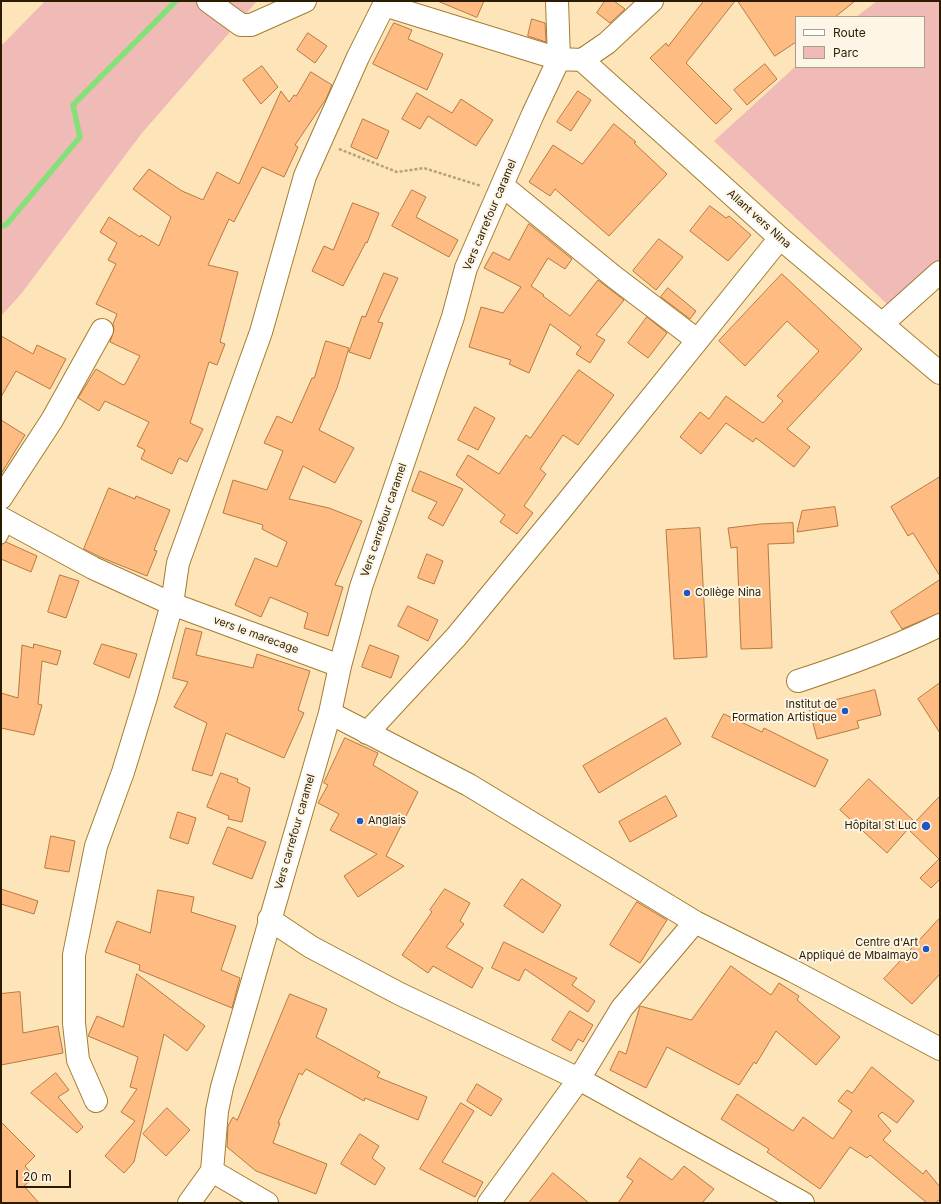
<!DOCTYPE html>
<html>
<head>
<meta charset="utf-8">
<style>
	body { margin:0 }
	#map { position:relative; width:941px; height:1204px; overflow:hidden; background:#fee5b9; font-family:Inter,sans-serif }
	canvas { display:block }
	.frame { position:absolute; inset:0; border:2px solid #2b1c00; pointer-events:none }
	.legend { position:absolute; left:795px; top:16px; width:130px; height:52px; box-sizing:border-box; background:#fdf5e6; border:1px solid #a99e8a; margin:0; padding:5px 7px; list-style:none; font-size:12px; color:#2b1c00 }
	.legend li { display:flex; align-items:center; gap:8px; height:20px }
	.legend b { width:20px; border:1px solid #a99e8a }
	.scale { position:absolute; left:16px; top:1170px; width:55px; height:18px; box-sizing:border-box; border:2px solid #2b1c00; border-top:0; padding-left:5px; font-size:12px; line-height:14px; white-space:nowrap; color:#2b1c00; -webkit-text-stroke:3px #fdf5e6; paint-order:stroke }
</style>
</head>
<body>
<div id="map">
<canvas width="941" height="1204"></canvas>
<div class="frame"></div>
<ul class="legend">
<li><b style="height:5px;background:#fff"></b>Route</li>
<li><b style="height:11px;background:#f0bab7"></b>Parc</li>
</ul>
<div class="scale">20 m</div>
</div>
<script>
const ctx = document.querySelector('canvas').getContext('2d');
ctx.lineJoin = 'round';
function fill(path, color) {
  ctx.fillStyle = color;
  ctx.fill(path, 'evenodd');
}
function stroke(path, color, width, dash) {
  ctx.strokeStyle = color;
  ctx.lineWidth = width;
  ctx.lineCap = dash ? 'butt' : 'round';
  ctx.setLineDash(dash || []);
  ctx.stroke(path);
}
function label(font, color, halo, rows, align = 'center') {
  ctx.font = font + ' Inter,sans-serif';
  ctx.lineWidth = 4;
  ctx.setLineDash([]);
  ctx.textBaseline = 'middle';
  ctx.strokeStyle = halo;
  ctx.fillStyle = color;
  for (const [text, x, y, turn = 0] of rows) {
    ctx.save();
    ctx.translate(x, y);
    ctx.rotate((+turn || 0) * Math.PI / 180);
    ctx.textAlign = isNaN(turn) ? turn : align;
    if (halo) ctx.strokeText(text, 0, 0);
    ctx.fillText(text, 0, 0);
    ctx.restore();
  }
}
const green = new Path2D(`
	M45 1H257L142 133 21 294 1 316V46Z
	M877 1H940V259L888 305 714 141 796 66V67H924V17H856Z`);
const stream = new Path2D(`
	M1 226 6 225 80 137 73 105 176 1`);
const building = new Path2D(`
	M438 1H484L477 17Z
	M605 1H614L625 9 610 23 597 13Z
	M704 1H735L686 63 732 109 716 124 650 58 666 43 668 46Z
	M738 1H855L835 17H796V42L775 56Z
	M532 19 545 23 546 42 528 36Z
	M394 23 412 30 408 39 443 54 427 90 373 64Z
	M308 33 327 46 315 63 297 50Z
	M765 64 777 79 747 105 734 90Z
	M262 66 278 87 261 104 243 80Z
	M311 72 332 85 326 99 295 145 298 147 284 177 262 167 234 222 229 219 208 265 238 272 220 342 225 344 217 365 209 362 190 423 203 429 187 462 179 458 172 474 141 459 145 450 137 446 149 422 105 401 99 411 78 398 96 369 123 385 125 384 140 356 110 342 114 330 113 324 117 314 96 304 116 264 108 260 117 243 100 232 109 217 140 237 141 235 159 246 171 217 133 189 149 169 182 191 203 200 217 172 239 184 281 91 289 102 294 95 296 96Z
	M578 91 591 100 571 131 557 122Z
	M417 93 452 113 461 99 493 120 476 146 428 116 420 129 402 119Z
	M363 119 389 131 377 159 351 147Z
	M614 124 636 142 634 143 667 174 609 236 555 189 550 196 529 182 553 145 582 164Z
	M412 190 426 197 416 217 458 240 449 257 392 226Z
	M353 203 379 213 367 243 366 242 343 286 312 271 324 246 333 250Z
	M710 206 726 218 729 216 751 235 728 261 690 231Z
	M529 224 572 259 565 269 548 258 531 286 544 295 543 296 570 316 598 280 624 300 596 335 605 340 590 363 576 354 581 347 550 324 529 373 509 364 511 360 469 347 481 307 503 313 521 287 484 268 493 252 509 260Z
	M659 239 683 257 656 290 633 271Z
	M384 273 398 278 378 322 383 323 370 359 349 352 362 316 365 317Z
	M782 274 862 349 787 429 810 447 794 467 756 438 753 442 726 423 701 454 680 437 700 412 709 419 726 396 763 423 783 401 777 396 819 351 787 321 745 366 719 341Z
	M668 288 696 311 690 319 661 297Z
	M647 317 667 333 648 358 628 343Z
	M1 336 33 354 37 345 66 359 50 389 16 371 1 397Z
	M326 341 349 348 337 388 319 430 354 448 335 483 303 466 289 499 329 508 362 521 335 585 343 587 328 636 304 628 308 613 270 597 261 617 235 605 255 558 277 567 287 542 262 529 263 525 223 513 233 480 267 490 283 451 264 443 277 416 292 423 312 378H314Z
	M579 370 614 395 578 445 563 435 540 469 546 474 524 506 533 513 517 534 500 522 505 515 456 475 468 455 499 474 526 435 530 438Z
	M475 407 495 418 478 450 458 440Z
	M1 420 25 435 1 474Z
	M420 471 463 489 443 526 428 518 437 502 412 491Z
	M940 477V576L913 533 908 536 891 507Z
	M109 488 135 499 136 496 170 510 154 550 157 551 147 576 100 557 84 549Z
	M835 507 838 526 797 532 802 511Z
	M793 523 794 543 768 544 772 648 741 649 737 547 731 548 728 528 761 524Z
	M700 528 707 657 674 659 666 530Z
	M6 542 37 556 31 572 1 559V545Z
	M427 554 443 561 434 584 418 578Z
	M60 575 79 581 66 618 48 612Z
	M940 580V613L902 629 891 612Z
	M408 606 438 620 428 641 398 626Z
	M186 628 202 632 196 655 253 668 257 654 310 671 298 710 304 713 284 758 226 733 212 776 192 770 207 723 174 707 188 682 173 678Z
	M34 644 61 651 57 665 42 661 38 704 42 705 34 735 1 728V693L18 698 22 645 33 648Z
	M102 644 137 654 129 678 94 664Z
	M370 645 399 656 391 678 362 667Z
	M940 683V733L918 699Z
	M875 690 881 715 857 721 859 728 817 739 809 707Z
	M724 714 762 732 764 728 828 760 815 787 712 737Z
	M666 718 681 744 599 793 583 766Z
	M345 738 378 753 373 765 418 792 386 856 404 866 358 897 344 876 377 854 330 830 339 814 318 803 328 785 324 783Z
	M221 773 238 779 237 782 250 788 242 822 228 819 229 816 207 807Z
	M869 779 915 822 914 823 940 796V879L931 888 920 878 939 859 908 829 887 853 840 810Z
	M666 796 677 816 630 842 619 822Z
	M178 812 196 818 188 844 170 838Z
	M228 827 266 842 252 879 213 864Z
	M51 836 75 841 69 872 45 868Z
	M522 879 561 905 543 933 504 906Z
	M1 889 38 901 34 914 1 904Z
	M445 889 470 903 460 921 464 924 446 947 483 968 472 988 433 966 428 973 402 955 432 912 430 910Z
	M158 890 194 897 191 912 236 926 221 970 240 978 232 1008 139 970 140 965 105 952 117 921 150 933Z
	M637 902 667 920 640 963 610 945Z
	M940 918V974L912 1004 884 979Z
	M504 942 577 978 572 985 595 1001 588 1012 525 969 519 981 492 968Z
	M731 966 771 995 779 983 799 996 797 1000 840 1037 816 1065 776 1031 756 1064 754 1062 739 1085 667 1047 646 1088 610 1070 619 1051 626 1054 640 1006 691 1020Z
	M137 974 205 1026 187 1051 164 1034 134 1162 124 1173 105 1156 135 1121 121 1112 137 1089 130 1087 138 1057 88 1036 97 1016 123 1027Z
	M20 992 23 1033 58 1026 63 1053 1 1065V994Z
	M290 994 327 1009 316 1037 380 1072 377 1077 427 1097 418 1120 365 1098 364 1101 306 1069 302 1075 299 1073 278 1123H280L273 1143 327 1164 316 1194 256 1171 227 1147 228 1126 233 1117 237 1120Z
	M570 1011 593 1025 583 1042 578 1039 571 1051 552 1040Z
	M872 1067 914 1101 897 1123 882 1112 878 1116 891 1131 883 1140 923 1174 926 1170 940 1187V1199L935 1203H927L870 1155 867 1158 850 1147 820 1189 767 1152 769 1149 721 1119 737 1094 793 1131 803 1117 833 1139 852 1111 838 1101 847 1090 852 1093Z
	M56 1073 69 1090 58 1097 83 1127 77 1133 31 1093Z
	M477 1084 502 1099 491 1116 467 1101Z
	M461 1103 474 1111 442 1162 483 1182 475 1197 420 1169Z
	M167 1108 190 1130 166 1156 143 1134Z
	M1 1122 35 1156 25 1166 34 1177 24 1186 39 1203H1Z
	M360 1134 379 1146 372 1158 385 1168 375 1185 341 1164Z
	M640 1158 672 1180 684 1166 714 1189 702 1203H618L633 1181 627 1177Z
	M553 1173 589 1203H529Z`);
const path = new Path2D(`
	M339 149 397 172 424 168 481 186`);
const lane = new Path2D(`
	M1 538 9 522`);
const street = new Path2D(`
	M208 1 241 25H251L305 1
	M557 1 559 59 582 60 607 43 652 1
	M582 60 780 238 940 373
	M503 186 613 276 697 340
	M882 324 940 272
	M1 498 52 420 102 330
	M1 518 93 568 172 604 340 666
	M798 681C847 665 894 648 940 625
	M330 713 469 785 695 922 793 971 940 1049
	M367 733 456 637 560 511 780 238
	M269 919 311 947 400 994 579 1079 803 1203
	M96 1101 78 1060 74 1023V955L96 846 123 772 146 697 172 604 178 563 261 332 305 176 358 57 384 5 559 59 533 114 466 268 453 317 361 587 340 666 330 713 222 1087 217 1111 212 1171 189 1203
	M212 1171 267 1203
	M489 1203 579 1079 622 1008 695 922`);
const markers = [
	[687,593,4,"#1f56c2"],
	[845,711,4,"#1f56c2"],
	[360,821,4,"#1f56c2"],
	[926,826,5,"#1f56c2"],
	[926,949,4,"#1f56c2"]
];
const streetNames = [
	["Vers carrefour caramel",490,215,-67],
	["Allant vers Nina",759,219,42],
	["Vers carrefour caramel",384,520,-71],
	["vers le marecage",256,635,20],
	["Vers carrefour caramel",295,832,-74]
];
const poiNames = [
	["Collège Nina",695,593,"left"],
	["Institut de",837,705],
	["Formation Artistique",837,718],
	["Anglais",368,821,"left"],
	["Hôpital St Luc",917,826],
	["Centre d'Art",918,943],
	["Appliqué de Mbalmayo",918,956]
];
fill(green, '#f0bab7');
stroke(stream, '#84e17a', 5.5);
fill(building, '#febc82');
stroke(building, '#b77940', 1);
stroke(lane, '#a47d2d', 13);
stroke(street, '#a47d2d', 24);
stroke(path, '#b5a079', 2.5, [3, 2]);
stroke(lane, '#fff', 11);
stroke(street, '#fff', 22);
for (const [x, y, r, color] of markers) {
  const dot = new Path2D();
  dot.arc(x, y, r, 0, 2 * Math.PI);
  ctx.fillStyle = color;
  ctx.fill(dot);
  stroke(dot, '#fdf5e6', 1.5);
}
label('11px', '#2b1c00', '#fdf5e6', streetNames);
label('11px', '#2b1c00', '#fdf5e6', poiNames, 'right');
</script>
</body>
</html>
